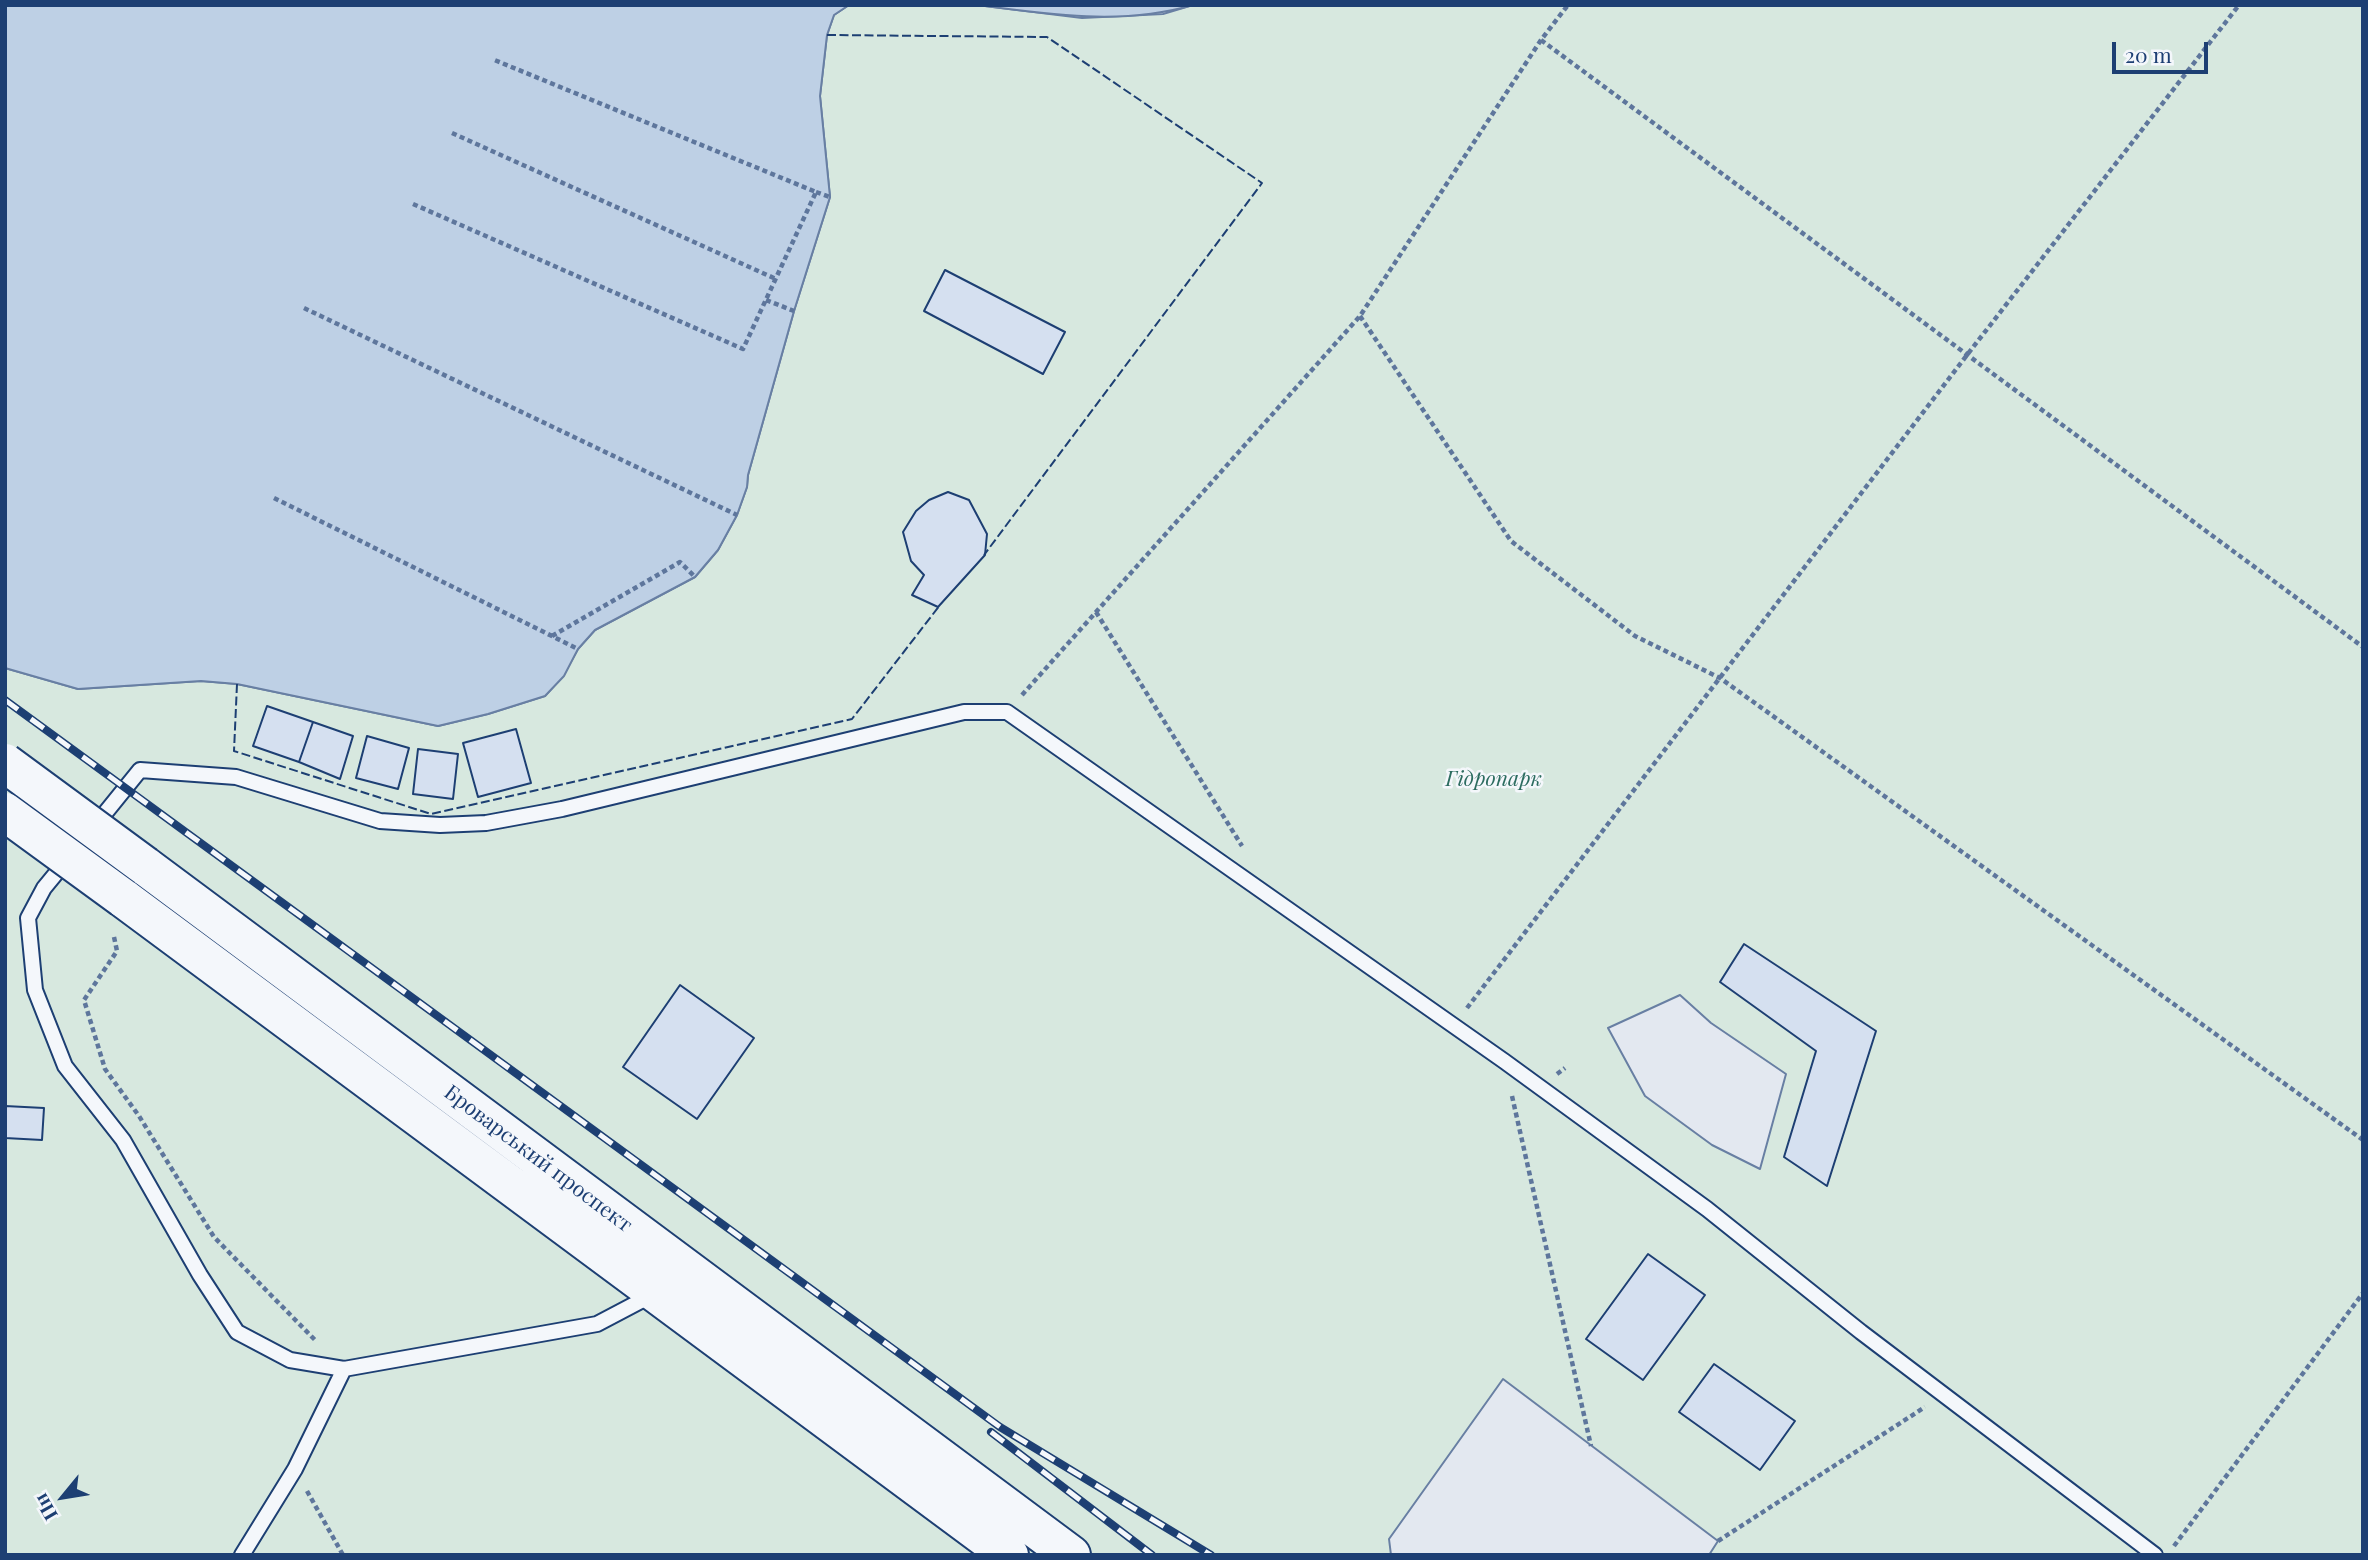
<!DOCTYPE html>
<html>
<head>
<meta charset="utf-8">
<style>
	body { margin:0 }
	#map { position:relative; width:2368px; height:1560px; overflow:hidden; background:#f4f7fb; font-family:"Playfair Display",serif }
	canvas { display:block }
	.frame { position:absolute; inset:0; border:7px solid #1d3f73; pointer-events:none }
	.north { position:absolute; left:28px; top:1462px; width:70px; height:70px; -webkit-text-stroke:5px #f4f7fb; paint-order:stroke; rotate:240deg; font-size:19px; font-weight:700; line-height:28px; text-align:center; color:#1d3f73 }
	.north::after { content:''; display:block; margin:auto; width:24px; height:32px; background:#1d3f73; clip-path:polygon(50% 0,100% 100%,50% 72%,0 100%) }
	.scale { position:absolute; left:2112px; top:42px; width:96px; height:32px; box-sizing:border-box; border:4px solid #1d3f73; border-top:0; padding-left:9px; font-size:21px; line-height:24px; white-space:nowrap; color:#1d3f73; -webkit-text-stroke:5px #f4f7fb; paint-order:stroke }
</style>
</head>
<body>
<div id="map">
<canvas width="2368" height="1560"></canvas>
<div class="frame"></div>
<div class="north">Пн</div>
<div class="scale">20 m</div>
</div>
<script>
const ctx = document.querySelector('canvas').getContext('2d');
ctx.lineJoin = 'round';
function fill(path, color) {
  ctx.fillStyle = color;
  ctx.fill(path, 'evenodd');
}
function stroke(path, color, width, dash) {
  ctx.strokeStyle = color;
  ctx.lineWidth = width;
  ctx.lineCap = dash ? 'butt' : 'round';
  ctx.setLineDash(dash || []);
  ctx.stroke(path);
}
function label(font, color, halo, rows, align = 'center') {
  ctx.font = font + ' "Playfair Display",serif';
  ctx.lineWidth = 5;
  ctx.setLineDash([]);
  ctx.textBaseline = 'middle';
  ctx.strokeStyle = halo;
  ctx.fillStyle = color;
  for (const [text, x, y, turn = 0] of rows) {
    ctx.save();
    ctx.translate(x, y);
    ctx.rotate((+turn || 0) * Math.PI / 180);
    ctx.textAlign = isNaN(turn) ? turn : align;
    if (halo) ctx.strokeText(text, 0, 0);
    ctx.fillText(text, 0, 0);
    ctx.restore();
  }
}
const green = new Path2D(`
	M849 5H977L1082 18 1163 14 1193 5H2363V1555H5V668L78 689 201 681 237 684 438 726 488 714 545 696 563 676 578 649 595 630 695 577 718 550 737 515 747 487 748 475 794 311 830 197 820 96 827 35 834 15Z`);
const parking = new Path2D(`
	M1680 995 1711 1023 1786 1074 1760 1169 1712 1145 1645 1096 1608 1028Z
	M1503 1379 1718 1541 1709 1555H1391L1389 1539Z`);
const water = new Path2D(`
	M5 5H849L834 15 827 35 820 96 830 197 794 311 748 475 747 487 737 515 718 550 695 577 595 630 578 649 564 676 545 696 488 714 438 726 237 684 201 681 78 689 5 668Z
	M977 5H1193C1121 26 1050 14 977 5Z`);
const building = new Path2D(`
	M945 270 1065 332 1043 374 924 311Z
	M948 492 969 500 987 534 985 555 938 607 912 595 924 575 911 561 903 532 916 511 929 500Z
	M267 706 313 722 299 762 253 746Z
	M313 722 353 736 340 779 299 762Z
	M516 729 531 783 478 797 463 743Z
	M367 736 409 748 398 789 356 778Z
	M418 749 458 754 453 799 413 794Z
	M1744 944 1876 1031 1827 1186 1784 1157 1816 1051 1720 982Z
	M680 985 754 1038 697 1119 623 1067Z
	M5 1106 44 1108 42 1140 5 1138Z
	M1648 1254 1705 1295 1643 1380 1586 1339Z
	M1714 1364 1795 1421 1760 1470 1679 1412Z`);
const path = new Path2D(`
	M1541 40 2363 647
	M452 133 776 279
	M816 192 830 197
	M413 204 743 349 816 192 492 59
	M766 300 794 311
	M304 308 737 515
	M1360 316 1511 541 1635 636 1720 678 2363 1140
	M274 498 578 649
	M1096 612 1242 846
	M552 636 680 562 695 577
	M1022 695 1360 316 1541 40 1568 5
	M114 937 117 951 84 1000 105 1069 139 1116 214 1237 316 1341
	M1467 1008 1967 355 2239 5
	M1557 1074 1565 1068
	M1512 1096 1591 1446
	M307 1491 343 1555
	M1718 1541 1925 1407
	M2174 1546 2363 1293`);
const lane = new Path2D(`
	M93 828 140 770 236 777 380 821 440 825 486 823 562 809 964 712H1007L1504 1061 1707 1209 1861 1332 2155 1555
	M67 860 44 888 28 918 35 990 65 1066 123 1140 200 1275 237 1332 290 1360 344 1369 597 1324 654 1294
	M242 1555 295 1469 344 1369`);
const primary = new Path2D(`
	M145 866 1071 1555
	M123 898 1009 1555`);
const rail = new Path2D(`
	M5 700 1000 1427 1211 1555
	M991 1432 1152 1555`);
const primaryBridge = new Path2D(`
	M5 763 145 866
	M5 812 123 898`);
const fence = new Path2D(`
	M827 35 1047 37 1262 183 984 555
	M237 684 234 751 431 814 852 719 940 605`);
const parkNames = [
	["Гідропарк",1494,779]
];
const streetNames = [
	["Броварський проспект",538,1159,37]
];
fill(green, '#d7e8df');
stroke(green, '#687fa3', 2);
fill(parking, '#e3e8f0');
stroke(parking, '#687fa3', 2);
fill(water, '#bed0e5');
stroke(water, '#687fa3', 2);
fill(building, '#d5e0f0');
stroke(building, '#1d3f73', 2);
stroke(lane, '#1d3f73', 18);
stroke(primary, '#1d3f73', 42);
stroke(path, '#5e769c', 4.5, [5, 3.5]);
stroke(lane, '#f4f7fb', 14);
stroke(primary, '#f4f7fb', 38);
stroke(rail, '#1d3f73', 8);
stroke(rail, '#f4f7fb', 5, [16]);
stroke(primaryBridge, '#1d3f73', 42, []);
stroke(primaryBridge, '#f4f7fb', 38);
stroke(fence, '#1d3f73', 2, [9, 3.5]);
label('italic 21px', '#2c6c60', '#f4f7fb', parkNames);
label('21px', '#1d3f73', '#f4f7fb', streetNames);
</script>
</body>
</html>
